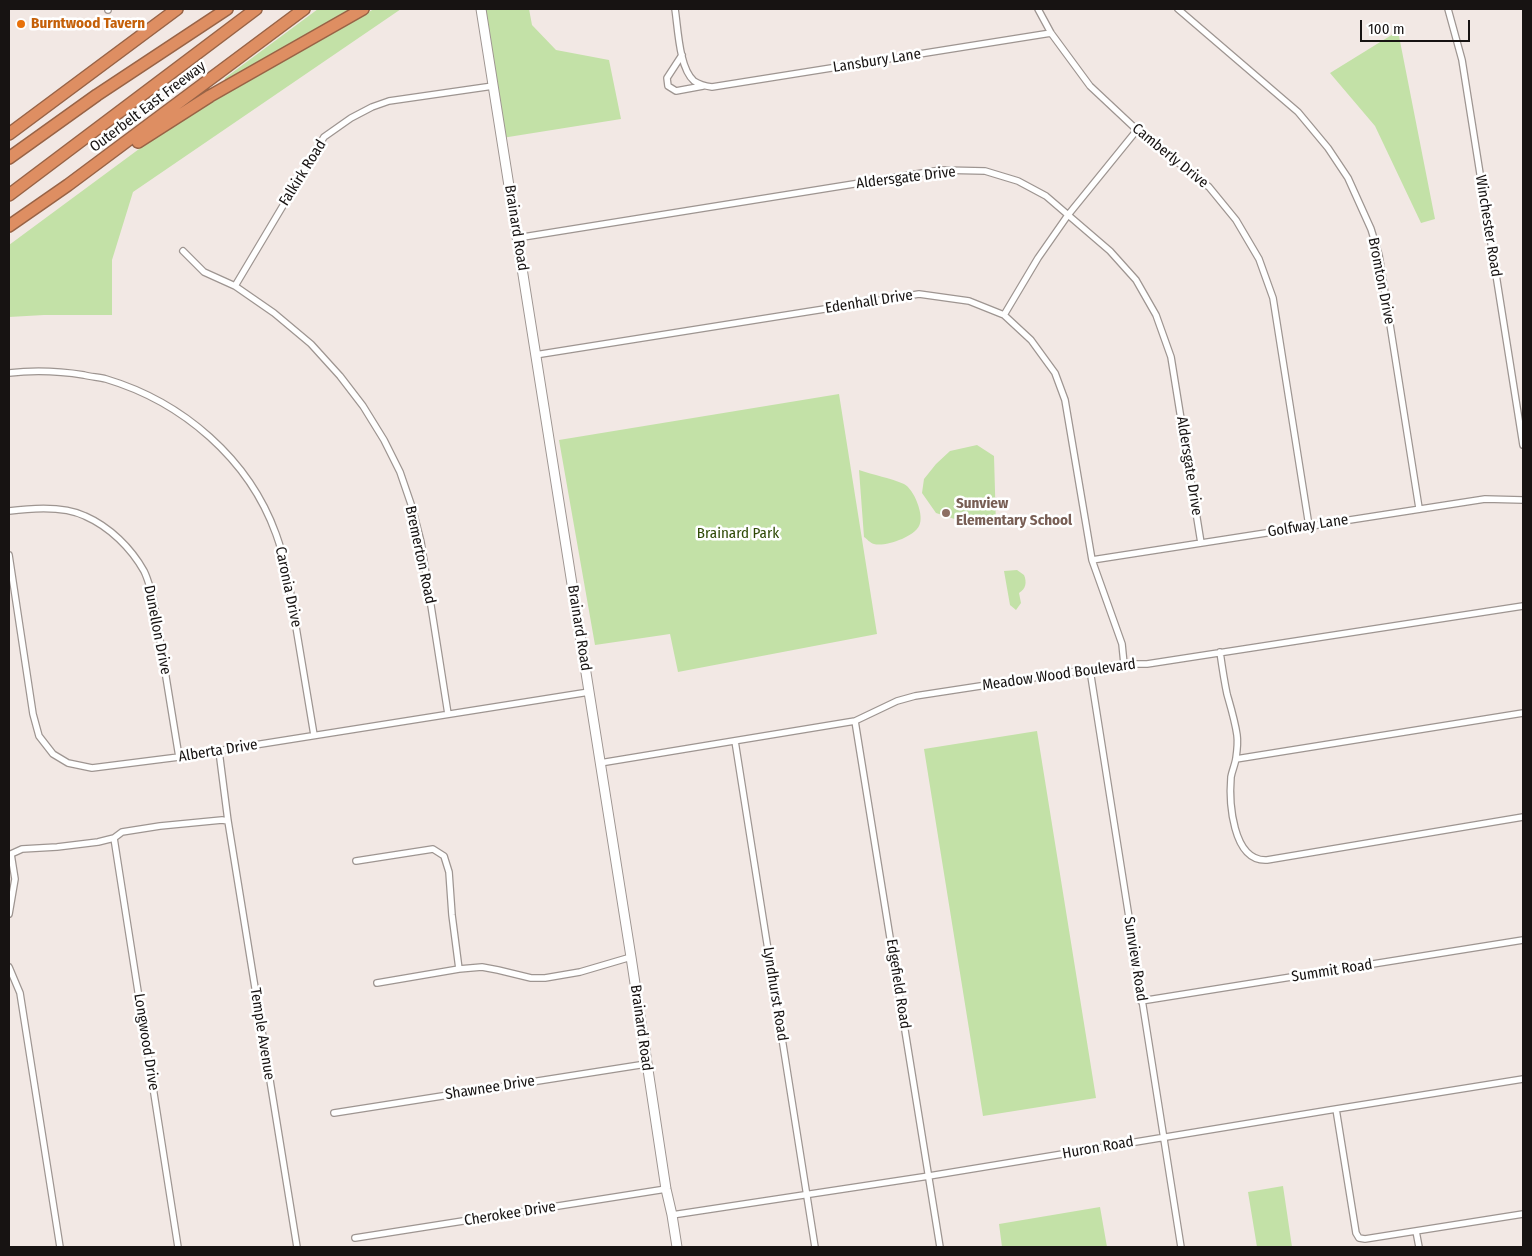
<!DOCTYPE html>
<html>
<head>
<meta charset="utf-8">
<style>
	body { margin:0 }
	#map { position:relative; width:1532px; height:1256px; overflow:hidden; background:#f2e8e4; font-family:"Fira Sans Condensed",sans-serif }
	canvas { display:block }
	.frame { position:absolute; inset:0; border:10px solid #171312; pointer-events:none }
	.scale { position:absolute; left:1360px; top:20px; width:110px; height:22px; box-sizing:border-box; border:2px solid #171312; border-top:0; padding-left:6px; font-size:15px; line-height:18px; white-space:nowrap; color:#171312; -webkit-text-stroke:4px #fff; paint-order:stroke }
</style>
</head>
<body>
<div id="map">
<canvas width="1532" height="1256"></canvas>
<div class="frame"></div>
<div class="scale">100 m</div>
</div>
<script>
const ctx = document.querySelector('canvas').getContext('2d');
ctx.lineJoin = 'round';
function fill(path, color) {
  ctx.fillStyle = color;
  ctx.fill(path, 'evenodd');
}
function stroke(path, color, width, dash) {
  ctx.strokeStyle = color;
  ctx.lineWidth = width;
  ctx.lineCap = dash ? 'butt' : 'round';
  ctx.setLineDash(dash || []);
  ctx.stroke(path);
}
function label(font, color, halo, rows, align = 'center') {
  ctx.font = font + ' "Fira Sans Condensed",sans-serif';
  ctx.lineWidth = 5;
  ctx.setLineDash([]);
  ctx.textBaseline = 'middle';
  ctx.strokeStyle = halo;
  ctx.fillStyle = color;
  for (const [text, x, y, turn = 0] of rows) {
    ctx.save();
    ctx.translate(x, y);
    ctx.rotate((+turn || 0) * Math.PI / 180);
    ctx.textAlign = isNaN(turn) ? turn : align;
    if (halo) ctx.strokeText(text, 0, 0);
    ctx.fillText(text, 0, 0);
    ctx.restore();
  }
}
const green = new Path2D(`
	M318 9H354L228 81H224L225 78Z
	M374 9H401L133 192 112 260V315H44L9 317V245L158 135 274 65Z
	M481 9H529L532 25 556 50 609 60 621 119 502 138Z
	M1398 31 1435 219 1421 223 1375 126 1330 73Z
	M839 394 877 634 678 672 670 634 595 645 559 440Z
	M977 445 994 456 996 526 973 525 936 513 922 493 924 479 936 464 950 451Z
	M859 470C873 475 891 478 904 484 914 489 925 516 919 526 914 537 885 547 874 544 870 543 867 539 864 537Z
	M1017 570 1024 575C1027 582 1026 589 1019 593L1021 603 1016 610 1010 605 1004 571Z
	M1037 731 1096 1098 983 1116 924 749Z
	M1283 1186 1292 1247H1257L1248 1192Z
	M1100 1207 1107 1247H1002L999 1224Z`);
const street = new Path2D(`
	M108 9V10
	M675 9C678 28 679 68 694 81 700 85 705 86 712 87L1051 33
	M1038 9 1051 33 1090 86 1137 130 1209 187 1236 220 1259 259 1273 298 1309 526
	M1178 9 1298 112 1328 148 1348 178 1371 229 1379 255 1419 508
	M1448 9 1462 60 1523 445
	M682 55 667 78 668 86 676 91 703 86
	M517 238 941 170 985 171 1018 181 1046 196 1110 251 1136 280 1156 315 1171 357 1201 543
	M183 251 204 272 235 286 274 313 311 344 340 376 363 406 384 440 400 472 412 507 421 542 448 714
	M235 286 324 137 351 118 372 107 389 101 493 86
	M1004 315 1038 258 1068 215 1137 130
	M535 355 919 294 969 301 1004 315 1031 340 1055 373 1065 400 1092 560 1122 644 1124 664
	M9 373C34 370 59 371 84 375 91 377 99 377 106 379 183 402 249 459 276 534 287 564 291 595 296 627 302 663 308 699 314 735
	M9 511C31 508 65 506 85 516 110 527 131 548 144 571 148 579 150 588 153 597L179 757
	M9 555 33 714 39 736 53 754 68 763 92 768 179 757 589 692
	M1092 560 1485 499 1523 500
	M1220 652C1222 666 1224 680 1227 694 1231 708 1235 721 1237 735 1238 742 1237 751 1236 758 1235 765 1232 771 1231 777 1229 801 1232 862 1267 860L1523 817
	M1090 670 1181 1247
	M855 721 940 1247
	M735 741 815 1247
	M219 751 228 821 297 1247
	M1236 759 1523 713
	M600 763 855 721 897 701 915 696 1124 664H1147L1523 606
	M114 838 178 1247
	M356 861 433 849 444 856 449 872 452 915 459 969
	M9 914 15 879 11 854 22 849 57 847 98 842 114 838 122 832 160 826 222 820 228 821
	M9 967 20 993 60 1247
	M377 983 459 969 482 967 498 970 531 978H545L580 972 631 957
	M1141 1001 1523 940
	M1336 1109 1356 1233 1359 1238 1365 1239 1523 1214
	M334 1113 646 1064
	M672 1215 929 1176 1336 1109 1523 1079
	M1416 1231 1419 1247
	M355 1238 666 1189`);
const secondary = new Path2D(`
	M481 9 631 957 666 1189 672 1215 677 1247`);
const highway = new Path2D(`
	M9 134 177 9
	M138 142 210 96 363 9
	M9 158 97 95 227 9
	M9 195 256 9
	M9 226 68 185 304 9`);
const markers = [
	[21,24,5,"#e8710a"],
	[946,513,5,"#8d6e63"]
];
const foodNames = [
	["Burntwood Tavern",31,24]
];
const streetNames = [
	["Lansbury Lane",877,61,-9],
	["Outerbelt East Freeway",148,107,-37],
	["Camberly Drive",1170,156,39],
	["Falkirk Road",303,173,-58],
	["Aldersgate Drive",906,178,-7],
	["Winchester Road",1488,226,81],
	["Brainard Road",516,228,81],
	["Bromton Drive",1381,281,79],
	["Edenhall Drive",869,302,-9],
	["Aldersgate Drive",1189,466,81],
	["Golfway Lane",1308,526,-9],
	["Bremerton Road",420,555,78],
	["Caronia Drive",288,587,78],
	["Brainard Road",579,628,81],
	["Dunellon Drive",157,630,79],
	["Meadow Wood Boulevard",1059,675,-8],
	["Alberta Drive",218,751,-9],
	["Sunview Road",1135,959,81],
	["Summit Road",1332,971,-9],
	["Edgefield Road",898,984,81],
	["Lyndhurst Road",775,994,81],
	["Brainard Road",641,1028,82],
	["Temple Avenue",262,1034,81],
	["Longwood Drive",146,1042,81],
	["Shawnee Drive",490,1088,-9],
	["Huron Road",1098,1148,-10],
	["Cherokee Drive",510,1214,-9]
];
const educationNames = [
	["Sunview",956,504],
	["Elementary School",956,521]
];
const parkNames = [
	["Brainard Park",738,534]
];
fill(green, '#c3e1a7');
stroke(street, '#9e9591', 8);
stroke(secondary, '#9e9591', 11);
stroke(highway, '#986346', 14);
stroke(street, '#fff', 5.5);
stroke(secondary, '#fff', 9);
stroke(highway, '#de8e62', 11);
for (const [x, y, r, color] of markers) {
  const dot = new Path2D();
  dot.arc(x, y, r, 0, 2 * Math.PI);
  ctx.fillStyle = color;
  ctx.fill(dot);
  stroke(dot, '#fff', 2);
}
label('bold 15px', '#c56008', '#fff', foodNames, 'left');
label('15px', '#171312', '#fff', streetNames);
label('bold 15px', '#785e54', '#fff', educationNames, 'left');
label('15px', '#2e4905', '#fff', parkNames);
</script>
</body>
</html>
